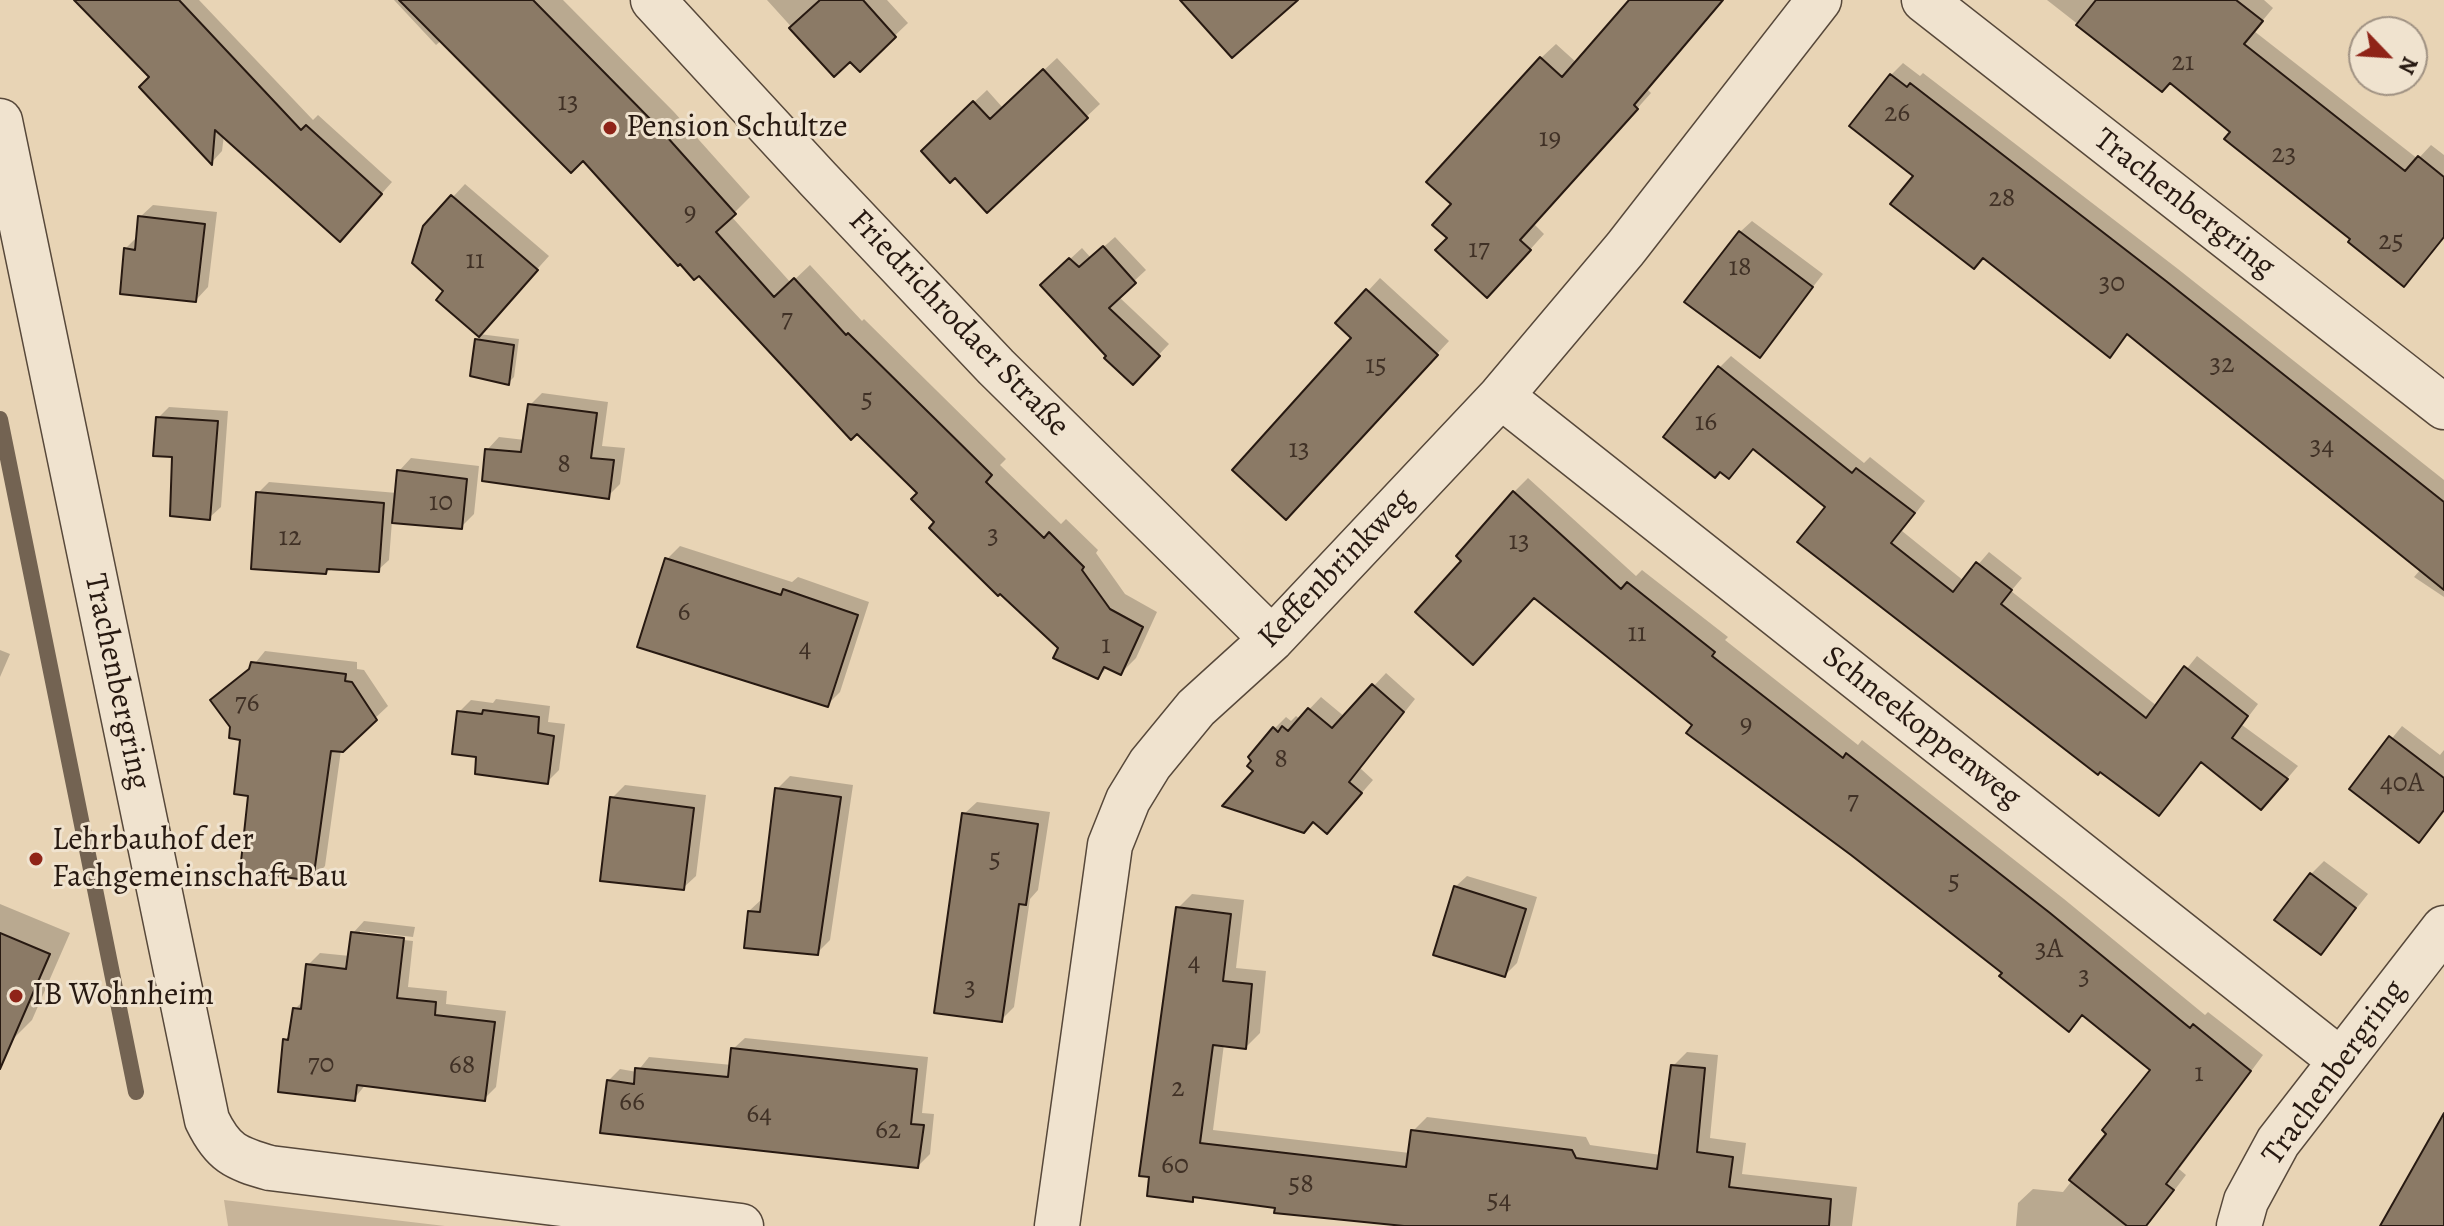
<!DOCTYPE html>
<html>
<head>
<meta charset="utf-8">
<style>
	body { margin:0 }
	#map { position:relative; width:2444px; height:1226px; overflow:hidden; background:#e8d4b5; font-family:Alegreya,serif }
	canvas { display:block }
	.north { position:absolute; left:2348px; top:16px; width:80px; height:80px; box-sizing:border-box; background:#f0e3cf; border:2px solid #a09283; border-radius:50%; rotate:115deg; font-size:22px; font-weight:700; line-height:32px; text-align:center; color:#271911 }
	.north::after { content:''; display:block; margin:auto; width:28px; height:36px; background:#8f2418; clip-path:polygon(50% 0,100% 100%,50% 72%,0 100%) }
</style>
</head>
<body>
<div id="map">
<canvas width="2444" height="1226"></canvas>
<div class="north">N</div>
</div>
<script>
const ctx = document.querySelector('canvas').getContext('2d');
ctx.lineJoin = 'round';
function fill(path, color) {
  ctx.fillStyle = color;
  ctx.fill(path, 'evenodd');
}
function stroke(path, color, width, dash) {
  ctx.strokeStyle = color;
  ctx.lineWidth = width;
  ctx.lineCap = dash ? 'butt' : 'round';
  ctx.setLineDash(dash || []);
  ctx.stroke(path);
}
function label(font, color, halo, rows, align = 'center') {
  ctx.font = font + ' Alegreya,serif';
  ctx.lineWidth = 6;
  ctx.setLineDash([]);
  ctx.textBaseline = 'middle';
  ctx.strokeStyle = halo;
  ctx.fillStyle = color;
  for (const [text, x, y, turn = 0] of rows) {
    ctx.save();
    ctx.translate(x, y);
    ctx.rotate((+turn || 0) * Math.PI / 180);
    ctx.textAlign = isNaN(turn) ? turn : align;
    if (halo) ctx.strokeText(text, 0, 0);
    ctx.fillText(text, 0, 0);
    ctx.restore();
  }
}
const green = new Path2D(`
	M224 1200 445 1226H228Z`);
const shadow = new Path2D(`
	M77 0H199L313 120 318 115 392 182 351 228 224 135 222 151 212 162 152 77Z
	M394 0H563L674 112 750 197 731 216 791 283 810 265 862 321 864 319 1006 459 1000 465 1061 524 1066 519 1098 550 1096 553 1125 594 1157 612 1136 658 1121 673 1108 667 1098 677 1060 647 937 522 920 493 583 159 442 40 436 45Z
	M767 0H887L908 23 860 69 851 59 834 74Z
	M1629 0H1723L1647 89 1651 93 1534 224 1544 234 1502 281 1449 237 1454 204 1541 58 1556 44 1577 63Z
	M2047 0H2264L2273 8 2254 31 2418 159 2431 145 2444 155V237L2353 238 2232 131 2171 81 2162 90Z
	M1057 58 1100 104 987 210 936 138 987 90 1003 108Z
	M1903 63 1920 76 1923 73 2178 269 2444 480V597L2414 577 2421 569 2129 333 2110 356 1916 175 1891 75Z
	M465 184 549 256 479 334 519 339 514 377 508 383 477 340 481 336 438 300 446 291 425 227Z
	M153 205 217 212 208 287 196 300 125 249 138 236 140 217Z
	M1752 221 1823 274 1759 356 1740 232Z
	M1115 237 1146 270 1118 296 1169 344 1133 382 1108 356 1054 274 1082 248 1091 258Z
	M1380 278 1449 341 1299 504 1368 291Z
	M1731 356 1864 463 1870 457 1925 501 1902 531 1964 581 1989 552 2022 578 2011 591 2157 706 2197 656 2258 704 2242 725 2298 766 2273 795 2202 761 2158 814 1828 506 1754 447 1729 476 1720 367Z
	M542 393 608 402 602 446 625 448 620 484 608 496 487 450 499 437 525 440 530 405Z
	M169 407 228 411 221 507 210 517 174 455 158 418Z
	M411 458 479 466 474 514 461 527 392 521 389 560 378 570 330 567 325 572 258 493 269 482 397 493 399 471Z
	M1528 478 1636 576 1642 570 1728 637 1725 640 1858 745 1862 740 2064 899 2205 1015 2208 1012 2263 1055 2179 1169 2186 1175 2147 1226H2016L2018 1203 2033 1189 2063 1192 2109 1134 2153 1069 2084 1014 2069 1029 2004 973 1534 596 1464 561 1514 492Z
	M680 546 792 582 798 577 869 602 840 692 827 705 667 559Z
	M0 650 10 654 0 677Z
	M265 651 357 662V669L364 670 388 706 341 750 325 866 313 879 250 794 242 738 213 700 252 667Z
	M1386 673 1415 699 1360 768 1373 780 1339 819 1255 770 1274 729 1286 717 1291 721 1296 716 1300 719 1321 697 1345 717Z
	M496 699 550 706 548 722 565 724 559 770 547 782 479 755 459 712 471 700 493 703Z
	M2402 726 2440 755 2444 750V811L2419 841 2352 788Z
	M790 776 853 785 830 940 817 953 749 911 762 899 777 789Z
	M625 785 706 795 696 876 683 888 612 798Z
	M977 802 1050 812 1038 890 1030 899 1014 1007 1001 1020 964 814Z
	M2324 861 2368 894 2321 953 2311 874Z
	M1467 876 1537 897 1517 963 1505 975 1455 887Z
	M1192 894 1244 900 1236 968 1266 971 1260 1033 1246 1047 1224 1044 1213 1130 1410 1153 1413 1131 1427 1117 1586 1137 1590 1145 1661 1155 1673 1066 1687 1052 1718 1055 1710 1138 1746 1143 1742 1174 1857 1187 1852 1226H1401V1224L1197 1195 1192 1200 1178 908Z
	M0 904 70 933 32 1020 11 1041 0 1036Z
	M364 921 415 927 413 937 360 931V935L413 941 408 987 447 991 446 1004 506 1011 496 1087 484 1099 366 1084 354 1099 285 1040 291 1034 295 1009 304 1000 308 965 320 953 350 956 353 933Z
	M745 1038 928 1057 922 1113 934 1114 930 1154 918 1166 608 1081 620 1069 637 1072 649 1057 732 1065 733 1049Z`);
const stream = new Path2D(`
	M0 419 136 1092`);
const building = new Path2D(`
	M74 0H179L301 130 306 125 382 194 340 242 215 130 212 165 139 87 149 77Z
	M399 0H533L659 128 736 214 716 232 774 297 794 278 846 335 848 333 992 475 986 482 1044 538 1049 532 1084 567 1082 570 1110 609 1143 627 1121 675 1104 667 1098 679 1053 658 1058 648 1000 594 998 596 929 528 934 522 911 499 917 493 857 434 851 440 699 276 694 280 680 264 678 266 583 161 571 173Z
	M820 0H863L896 37 860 72 850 62 834 77 789 28Z
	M1180 0H1298L1232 58Z
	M1629 0H1723L1634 105 1638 109 1520 240 1531 250 1487 298 1435 250 1447 238 1432 225 1451 204 1426 182 1540 57 1562 77Z
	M2096 0H2236L2263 21 2244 44 2405 171 2418 156 2444 177V237L2404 287 2348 242 2350 239 2224 139 2230 132 2170 83 2162 92 2076 25Z
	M1043 69 1088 118 987 213 955 178 950 183 921 151 973 101 990 119Z
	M1890 74 1907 87 1910 83 2166 281 2444 502V590L2127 334 2110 358 1983 258 1974 269 1890 204 1913 176 1849 126Z
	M451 195 538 270 479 337 436 300 443 291 412 263 423 226Z
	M138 216 205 224 196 302 120 294 124 248 135 250Z
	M1739 231 1813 287 1760 358 1684 302Z
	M1103 246 1136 283 1109 308 1160 356 1133 385 1104 358 1106 356 1040 285 1069 258 1079 267Z
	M1366 289 1438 355 1286 520 1232 470 1351 338 1335 323Z
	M475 339 514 345 509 385 470 376Z
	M1718 366 1852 473 1856 468 1915 513 1891 543 1953 592 1976 562 2012 590 2001 604 2146 718 2184 666 2248 716 2232 738 2288 779 2261 810 2201 762 2159 816 2100 772 2098 775 1797 542 1825 507 1753 449 1729 479 1720 472 1715 478 1663 437Z
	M528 404 597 413 591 458 614 460 609 499 482 481 485 449 521 452Z
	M156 417 218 421 210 520 170 516 172 457 153 456Z
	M397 470 467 479 462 529 392 523Z
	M1513 491 1621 589 1627 582 1715 652 1712 656 1843 758 1846 753 2050 913 2190 1028 2193 1024 2251 1071 2166 1184 2174 1190 2146 1226H2127L2069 1180 2106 1134 2102 1130 2150 1070 2082 1015 2069 1032 1999 976 2002 973 1851 855 1686 733 1692 725 1534 598 1473 665 1415 612 1461 561 1456 556Z
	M256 492 384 503 379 572 327 569 326 574 251 569Z
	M665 558 781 595 783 589 858 615 828 707 637 647Z
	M251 662 346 674 345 681 352 682 377 720 343 752 331 751 313 881 240 871 248 796 234 794 240 740 229 738 230 727 210 700 249 669Z
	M1372 684 1404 712 1349 782 1362 793 1327 834 1313 822 1304 833 1222 806 1253 771 1247 766 1251 761 1248 757 1273 727 1278 732 1282 726 1288 731 1308 708 1332 728Z
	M483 710 539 717 538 733 554 736 548 784 475 774 476 757 452 754 457 711 482 714Z
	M2389 736 2444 778V810L2419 843 2349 789Z
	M775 788 841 797 818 955 744 948 748 911 760 912Z
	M610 797 694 808 684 890 600 881Z
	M962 813 1038 824 1026 905 1019 904 1002 1022 934 1013Z
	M2310 873 2356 908 2321 955 2274 920Z
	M1454 886 1526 909 1505 977 1433 955Z
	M1176 907 1231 914 1223 981 1252 984 1246 1049 1213 1045 1200 1143 1406 1167 1411 1130 1572 1150 1576 1158 1657 1169 1671 1065 1705 1068 1697 1152 1733 1157 1729 1187 1831 1199 1829 1226H1404L1274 1213 1275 1208 1193 1197V1202L1147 1196 1149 1177 1139 1176Z
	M351 932 404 938 397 998 436 1002 435 1015 495 1022 485 1101 357 1085 355 1101 278 1092 283 1039 288 1040 293 1008 301 1009 306 964 346 969Z
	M0 933 50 954 0 1069Z
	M731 1048 917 1069 911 1124 924 1125 918 1168 600 1133 607 1080 634 1084 635 1068 728 1077Z
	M2444 1113V1226H2380Z`);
const street = new Path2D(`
	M653 0 818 179 996 367 1272 639
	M1924 0 2444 407
	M0 121 207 1120C223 1153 235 1158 270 1168L741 1226
	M1501 396 2340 1060
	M1057 1226 1110 845 1128 800 1150 764 1196 708 1272 639 1501 396 1625 249 1819 0
	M2239 1226 2246 1201 2278 1142 2444 928`);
const markers = [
	[610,128,8,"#8f2418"],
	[36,859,8,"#8f2418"],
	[16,996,8,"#8f2418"]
];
const numberNames = [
	["21",2183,63],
	["13",568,103],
	["26",1897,114],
	["19",1550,139],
	["23",2284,155],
	["28",2002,199],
	["9",690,213],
	["25",2391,242],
	["17",1479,250],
	["11",475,261],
	["18",1740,268],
	["30",2112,284],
	["7",787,320],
	["32",2222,365],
	["15",1376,366],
	["5",867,400],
	["16",1706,423],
	["34",2322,447],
	["13",1299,450],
	["8",564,465],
	["10",441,503],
	["3",993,536],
	["12",290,538],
	["13",1519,542],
	["6",684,613],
	["11",1637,634],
	["1",1106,646],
	["4",805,649],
	["76",247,704],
	["9",1746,725],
	["8",1281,760],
	["40A",2402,784],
	["7",1853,802],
	["5",995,860],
	["5",1954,882],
	["3A",2049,950],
	["4",1194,963],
	["3",2084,977],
	["3",970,988],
	["70",321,1065],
	["68",462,1066],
	["1",2199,1074],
	["2",1178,1089],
	["66",632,1103],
	["64",759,1115],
	["62",888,1131],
	["60",1175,1166],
	["58",1301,1185],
	["54",1499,1201]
];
const poiNames = [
	["Pension Schultze",626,128],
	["Lehrbauhof der",52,841],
	["Fachgemeinschaft Bau",52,878],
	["IB Wohnheim",32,996]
];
const streetNames = [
	["Trachenbergring",2184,204,38],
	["Friedrichrodaer Straße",958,324,46],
	["Keffenbrinkweg",1337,569,-46],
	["Trachenbergring",116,682,78],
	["Schneekoppenweg",1921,728,38],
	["Trachenbergring",2335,1073,-54]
];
fill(green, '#c7b499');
fill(shadow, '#0003');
stroke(stream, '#736352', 16);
fill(building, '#8b7a66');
stroke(building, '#271911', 2);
stroke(street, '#57483a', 47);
stroke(street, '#f0e3cf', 44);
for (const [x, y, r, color] of markers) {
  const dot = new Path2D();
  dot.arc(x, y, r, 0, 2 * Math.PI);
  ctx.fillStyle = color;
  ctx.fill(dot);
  stroke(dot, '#f0e3cf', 3);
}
label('28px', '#403126', null, numberNames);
label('32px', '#271911', '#f0e3cf', poiNames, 'left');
label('32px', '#271911', '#f0e3cf', streetNames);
</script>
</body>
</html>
